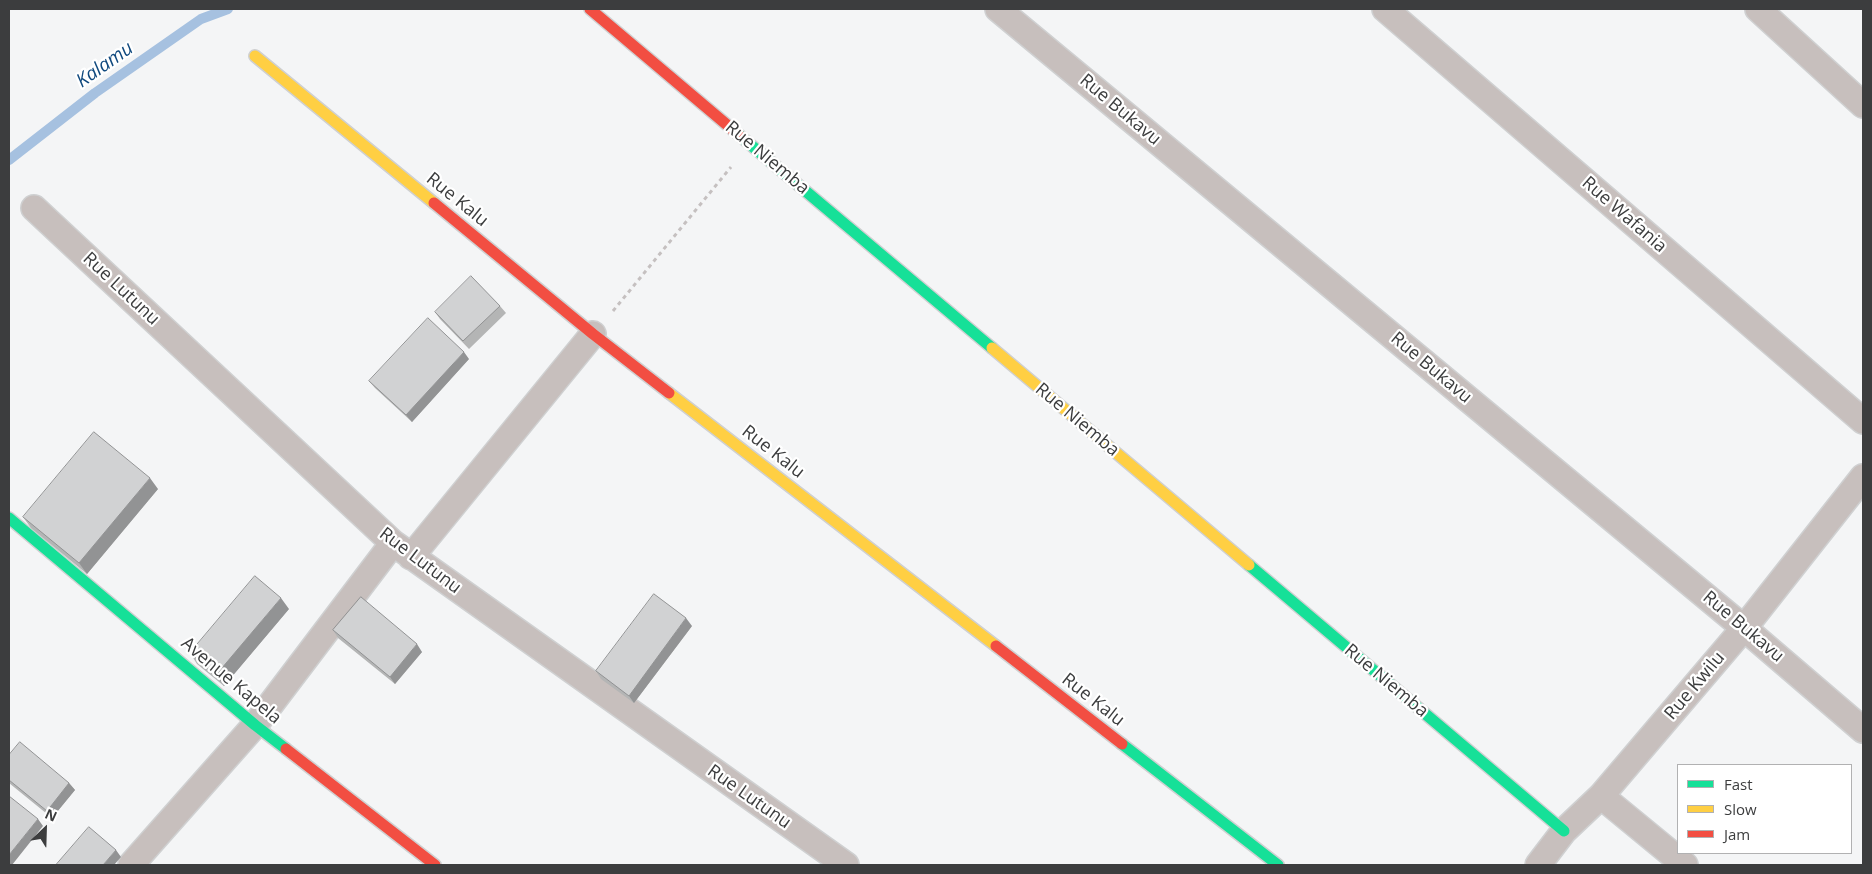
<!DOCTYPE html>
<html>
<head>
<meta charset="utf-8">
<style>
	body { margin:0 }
	#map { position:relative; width:1872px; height:874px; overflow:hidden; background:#f4f5f6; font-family:"Open Sans",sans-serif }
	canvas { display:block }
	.frame { position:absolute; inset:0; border:10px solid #3c3d3e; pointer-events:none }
	.legend { position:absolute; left:1677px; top:764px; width:175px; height:90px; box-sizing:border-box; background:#fff; border:1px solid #b1b1b2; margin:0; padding:6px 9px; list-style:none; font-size:15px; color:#3c3d3e }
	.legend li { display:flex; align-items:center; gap:10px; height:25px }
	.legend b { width:25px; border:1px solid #b1b1b2 }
	.north { position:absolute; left:20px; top:804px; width:50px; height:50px; -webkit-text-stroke:4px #fff; paint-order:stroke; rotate:24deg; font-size:14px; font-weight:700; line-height:20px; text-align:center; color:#3c3d3e }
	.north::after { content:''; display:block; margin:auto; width:18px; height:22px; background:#3c3d3e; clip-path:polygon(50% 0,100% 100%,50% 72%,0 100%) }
</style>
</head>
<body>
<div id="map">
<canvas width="1872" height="874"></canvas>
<div class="frame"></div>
<ul class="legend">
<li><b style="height:6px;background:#16e098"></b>Fast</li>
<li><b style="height:6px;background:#ffcf43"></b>Slow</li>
<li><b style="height:6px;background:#f24e42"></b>Jam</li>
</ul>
<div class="north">N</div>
</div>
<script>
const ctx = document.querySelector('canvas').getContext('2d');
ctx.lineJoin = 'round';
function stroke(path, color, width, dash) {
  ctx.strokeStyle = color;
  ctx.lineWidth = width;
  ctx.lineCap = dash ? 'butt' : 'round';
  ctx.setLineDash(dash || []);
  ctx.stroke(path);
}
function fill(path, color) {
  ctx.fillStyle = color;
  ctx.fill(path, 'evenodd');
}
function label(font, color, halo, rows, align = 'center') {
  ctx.font = font + ' "Open Sans",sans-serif';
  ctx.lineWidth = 4.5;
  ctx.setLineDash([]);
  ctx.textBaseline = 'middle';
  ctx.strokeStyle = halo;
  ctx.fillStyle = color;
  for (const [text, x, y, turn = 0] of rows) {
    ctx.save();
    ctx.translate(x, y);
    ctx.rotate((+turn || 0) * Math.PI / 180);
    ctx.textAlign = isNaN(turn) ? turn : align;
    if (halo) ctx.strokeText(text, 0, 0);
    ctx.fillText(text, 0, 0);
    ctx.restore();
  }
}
const stream = new Path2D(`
	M9 160 95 93 201 19 228 9`);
const path = new Path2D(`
	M613 311 731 167`);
const street = new Path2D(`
	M998 9 1744 628 1863 730
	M1385 9 1863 421
	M1758 9 1863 105
	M34 208 393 543 846 865
	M411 557 593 334
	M1601 796 1685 865
	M131 865 255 725 393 543
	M1538 865 1564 831 1601 796 1744 628 1863 477`);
const fast = new Path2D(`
	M739 135 992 348
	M9 518 255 725 286 749
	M1249 565 1564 831
	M1122 744 1278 865`);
const slow = new Path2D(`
	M255 56 434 203
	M992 348 1249 565
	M669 393 996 646`);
const jam = new Path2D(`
	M590 9 739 135
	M434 203 593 334 669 393
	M996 646 1122 744
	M286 749 435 865`);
const wall = new Path2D(`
	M500 306 506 313 469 349 440 319 435 312Z
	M469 359 412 422 375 388 369 381Z
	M158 489 87 574 31 528 23 517Z
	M289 609 224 686 197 664 190 653Z
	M692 626 634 703 601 679 596 671Z
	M333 630 422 652 395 684 338 638Z
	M9 755 69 783 75 790 52 818 9 783Z`);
const shadedWall = new Path2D(`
	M464 352 469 359 412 422 406 415Z
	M150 478 158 489 87 574 79 563Z
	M281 598 289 609 224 686 216 675Z
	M686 618 692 626 634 703 629 696Z
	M417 644 422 652 395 684 390 677Z
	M69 783 75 790 52 818 47 811Z
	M38 819 43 826 12 865H9V855Z
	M116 850 121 857 114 865H103Z`);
const building = new Path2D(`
	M471 276 500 306 463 341 435 312Z
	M428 318 464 352 406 415 369 381Z
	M94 432 150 478 79 563 23 517Z
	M255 576 281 598 216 675 190 653Z
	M654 594 686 618 629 696 596 671Z
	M361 597 417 644 390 677 333 630Z
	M20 742 69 783 47 811 9 780V755Z
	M9 796 38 819 9 855Z
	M89 827 116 850 103 865H56Z`);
const streetNames = [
	["Rue Bukavu",1120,110,40],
	["Rue Niemba",767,158,40],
	["Rue Kalu",457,200,39],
	["Rue Wafania",1624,215,41],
	["Rue Lutunu",121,289,43],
	["Rue Bukavu",1431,368,40],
	["Rue Niemba",1077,420,40],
	["Rue Kalu",773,452,38],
	["Rue Lutunu",420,561,37],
	["Rue Bukavu",1743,627,40],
	["Avenue Kapela",231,681,40],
	["Rue Niemba",1386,681,40],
	["Rue Kwilu",1695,686,-50],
	["Rue Kalu",1093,700,38],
	["Rue Lutunu",749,797,35]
];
const waterNames = [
	["Kalamu",105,65,-35]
];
stroke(stream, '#a6c1e0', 10);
stroke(street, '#cfd0d1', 28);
stroke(fast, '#cfd0d1', 14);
stroke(slow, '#cfd0d1', 14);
stroke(jam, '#cfd0d1', 14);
stroke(path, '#c5c0c0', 3, [4, 4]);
stroke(street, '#c7bfbd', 25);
stroke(fast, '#16e098', 11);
stroke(slow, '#ffcf43', 11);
stroke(jam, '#f24e42', 11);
fill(wall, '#b4b5b5');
fill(shadedWall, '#929394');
fill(building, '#d1d2d3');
stroke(building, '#929394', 1);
label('18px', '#3c3d3e', '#fff', streetNames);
label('italic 19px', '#10497e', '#fff', waterNames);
</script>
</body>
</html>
